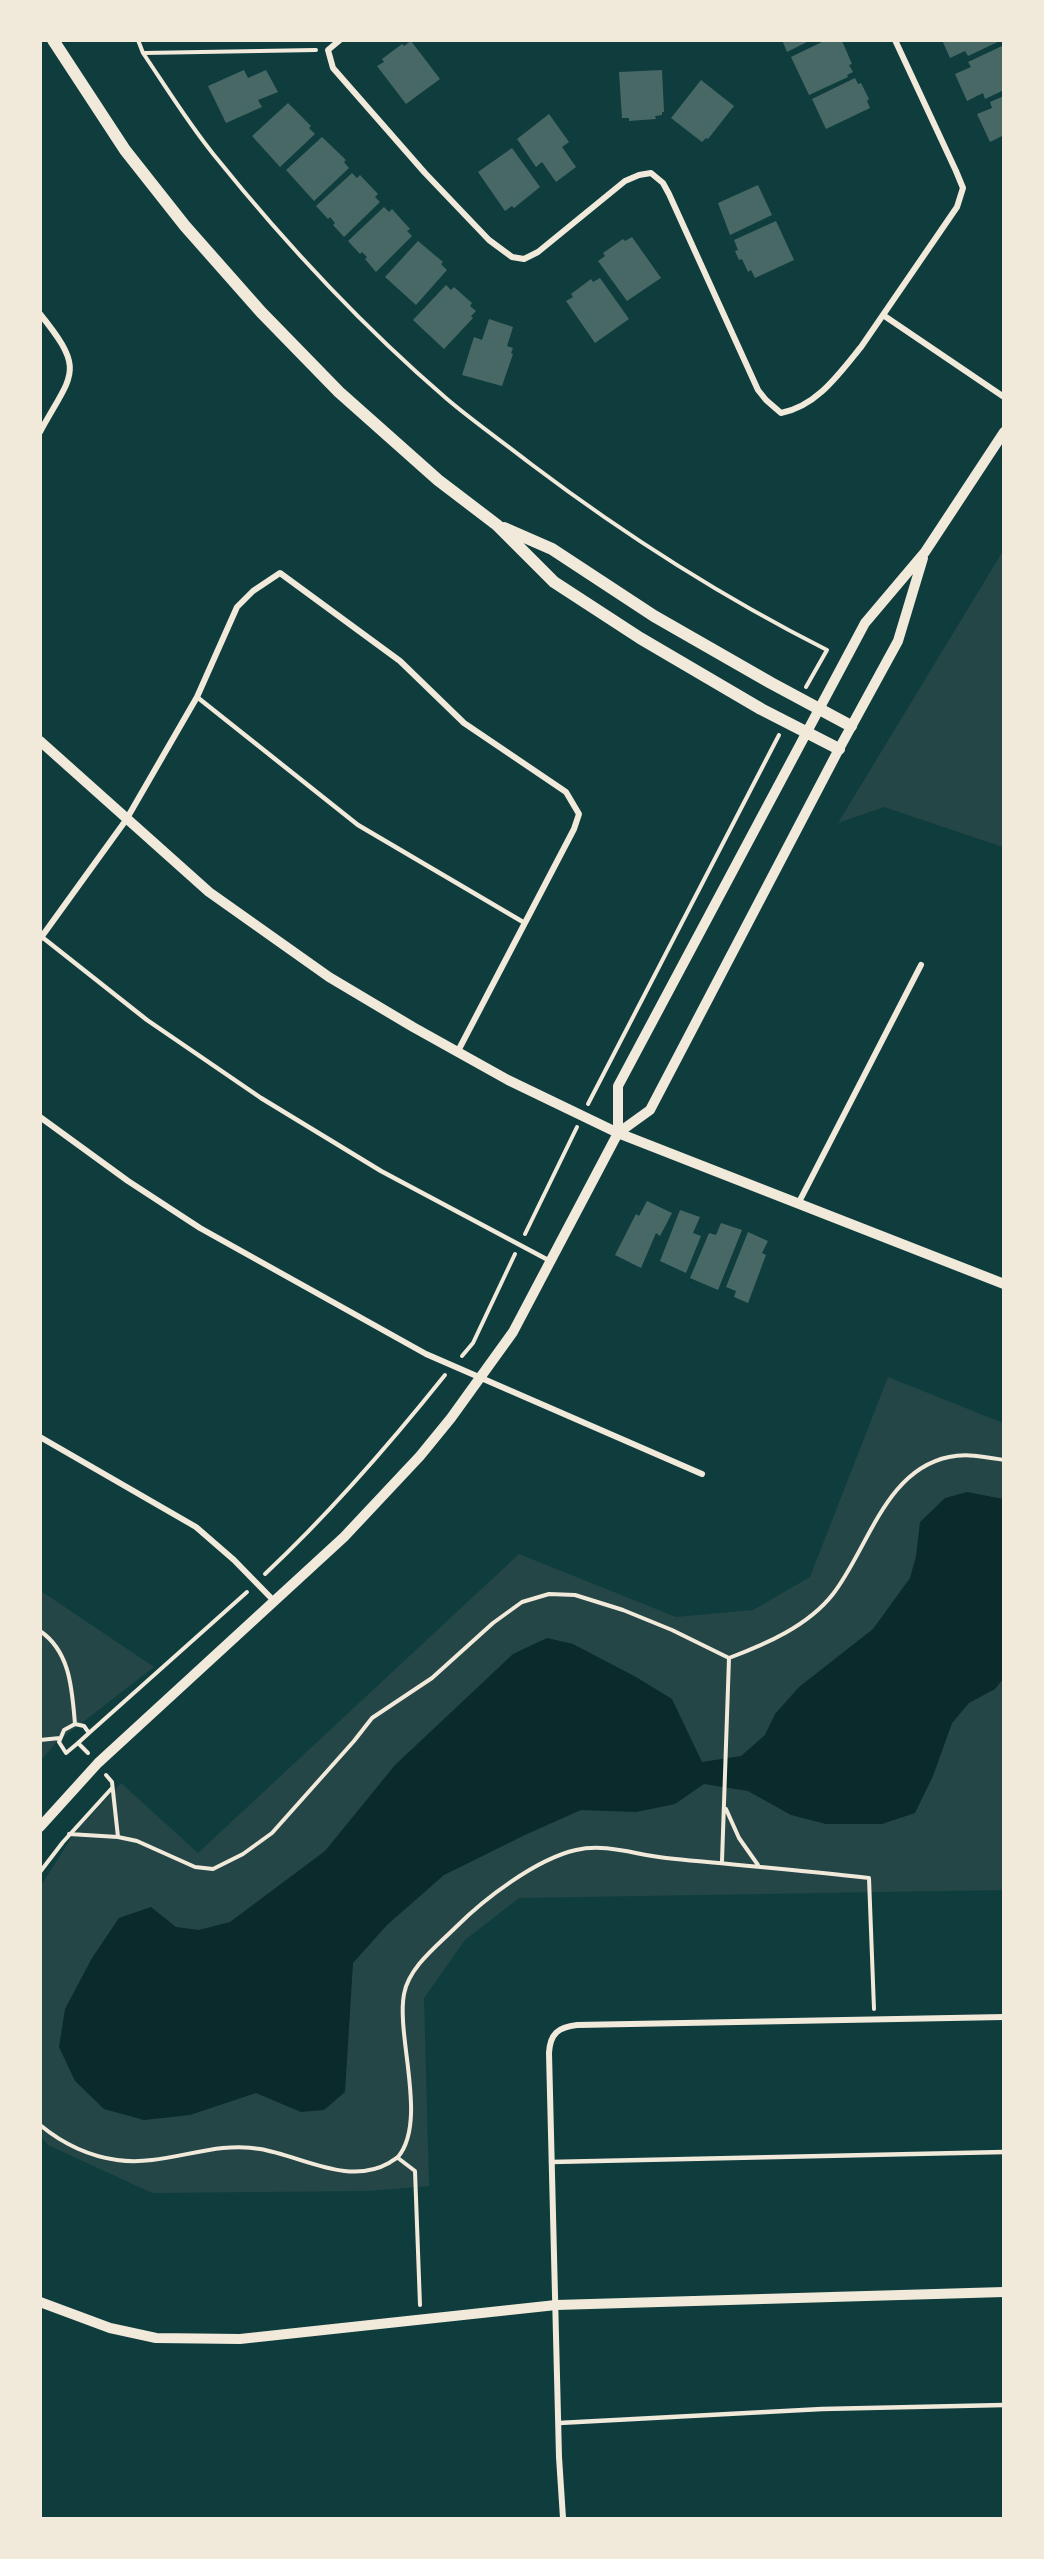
<!DOCTYPE html>
<html>
<head>
<meta charset="utf-8">
<style>
	body { margin:0 }
	#map { position:relative; width:1044px; height:2559px; overflow:hidden; background:#0f3d3e; font-family:"Source Sans 3",sans-serif }
	canvas { display:block }
	.frame { position:absolute; inset:0; border:42px solid #f1e9da; pointer-events:none }
</style>
</head>
<body>
<div id="map">
<canvas width="1044" height="2559"></canvas>
<div class="frame"></div>
</div>
<script>
const ctx = document.querySelector('canvas').getContext('2d');
ctx.lineJoin = 'round';
function fill(path, color) {
  ctx.fillStyle = color;
  ctx.fill(path, 'evenodd');
}
function stroke(path, color, width, dash) {
  ctx.strokeStyle = color;
  ctx.lineWidth = width;
  ctx.lineCap = dash ? 'butt' : 'round';
  ctx.setLineDash(dash || []);
  ctx.stroke(path);
}
const green = new Path2D(`
	M1003 551V847L884 807 838 823Z
	M888 1377 1003 1423V1890L519 1898 465 1940 424 1998 429 2186 367 2191 152 2193 48 2145 40 2136V1887L75 1832 121 1783 198 1853 519 1554 676 1617 753 1610 810 1577Z
	M41 1591 154 1667 56 1743 41 1760Z`);
const water = new Path2D(`
	M967 1492 1003 1499V1679L995 1689 969 1703 952 1723 933 1776 915 1813 882 1824H826L791 1815 748 1791 704 1784 675 1804 636 1812 581 1810 527 1834 444 1875 387 1925 353 1963 345 2092 324 2110 301 2112 256 2093 190 2115 144 2120 104 2109 75 2081 59 2047 65 2009 92 1958 119 1918 151 1907 176 1927 199 1930 230 1922 325 1851 395 1765 513 1654 547 1638 573 1644 636 1677 672 1699 702 1762 741 1756 765 1735 775 1714 799 1687 873 1629 910 1578 916 1556 920 1522 945 1498Z`);
const building = new Path2D(`
	M782 40H811L787 52Z
	M826 40 842 41 852 64 849 65 853 72 847 75 848 77 809 95 791 57Z
	M942 40H1002L968 56 965 51 950 58Z
	M411 41 440 79 406 104 377 66 384 62 382 59 402 44 404 46Z
	M1002 46 1004 90 985 99 983 93 967 101 955 74 971 67 968 62Z
	M244 70 248 78 266 70 278 92 258 100 262 107 226 123 208 86Z
	M662 70 664 112H662V115L655 116 656 119 629 121V118H622L619 72Z
	M855 78 858 84 861 83 869 99 867 101 870 108 826 129 812 99Z
	M701 80 734 106 708 139 706 138 702 142 671 118Z
	M1004 96V135L990 142 977 114 992 108 990 102Z
	M288 103 311 126 309 128 315 134 280 167 252 136Z
	M549 114 569 142 562 147 576 167 556 182 542 162 536 167 517 139Z
	M322 137 346 160 344 162 349 168 314 201 286 170Z
	M512 148 540 187 514 208 512 206 505 211 478 172Z
	M352 173 357 178 360 175 378 194 375 197 380 202 344 237 333 225 335 223 330 217 328 219 316 206Z
	M758 185 772 215 730 235 718 203Z
	M384 207 389 212 392 209 410 229 407 231 412 236 376 272 365 259 367 257 362 252 360 254 348 241Z
	M776 221 794 260 755 278 751 270 748 272 742 259 739 260 735 251 738 250 734 240Z
	M632 237 661 278 627 301 598 261 605 256 603 253 623 239 625 241Z
	M418 241 443 262 441 264 447 270 416 305 385 277Z
	M600 278 629 319 595 343 566 301 573 297 571 294 591 279 593 282Z
	M446 285 451 290 454 287 472 303 470 306 476 311 471 316 473 318 444 349 413 320Z
	M489 319 513 327 507 346 513 348 511 353 513 354 502 386 462 375 474 337 482 340Z
	M647 1201 672 1213 660 1236 656 1233 641 1268 615 1255 636 1214 639 1216Z
	M680 1210 700 1217 693 1233 701 1236 686 1273 660 1261Z
	M721 1223 742 1230 718 1290 690 1278 709 1233 716 1235Z
	M748 1232 768 1241 762 1253 766 1255 748 1303 734 1297 736 1291 726 1287Z`);
const path = new Path2D(`
	M138 40 143 53C166 87 188 123 214 155 284 242 362 326 447 399 474 422 503 442 531 464 625 535 722 597 827 650L806 687
	M144 53 316 50
	M588 1104 779 735
	M525 1234 577 1127
	M462 1356 473 1343 515 1254
	M265 1574C331 1512 389 1445 445 1375
	M40 1631C71 1652 72 1691 75 1724L84 1726 89 1733 78 1743 88 1753
	M75 1724 64 1730 59 1742 66 1753 78 1743
	M89 1733 247 1592
	M40 1740 60 1738
	M106 1775 112 1782 118 1837
	M726 1809 739 1838 758 1865
	M69 1834 118 1837 137 1841 195 1867 213 1869 243 1854 272 1833 354 1741 372 1718 432 1678 493 1623 522 1602 549 1594 575 1595 623 1610 672 1630 729 1658C766 1644 808 1626 833 1594 868 1549 885 1470 949 1457 967 1453 986 1457 1004 1460
	M722 1861 729 1658
	M40 1872 63 1842 112 1788
	M40 2125C62 2143 88 2156 117 2160 166 2167 211 2140 260 2149 302 2156 348 2186 389 2163 390 2162 397 2158 398 2157 428 2121 396 2037 404 1994 409 1967 437 1946 456 1927 484 1899 536 1859 576 1850 606 1843 636 1855 666 1858 734 1865 801 1870 869 1878L874 2009
	M398 2158 415 2171 420 2305`);
const service = new Path2D(`
	M197 697 358 825 523 922
	M42 937 147 1020 261 1098 381 1171 550 1261
	M551 2162 1004 2152
	M559 2423 822 2409 1004 2405`);
const minor = new Path2D(`
	M340 40 328 50 333 68 425 173 489 240 512 257 524 259 538 252 625 181 639 175 651 173 663 183 669 194 758 390 766 400 781 413C817 406 839 374 861 347L957 207 963 188 956 171 895 40
	M40 314C87 372 72 373 40 432
	M883 315 1004 397
	M40 939 126 820 197 697 237 607 253 591 280 573 400 661 464 723 566 792 579 814 574 829 458 1051
	M40 1117 128 1181 200 1228 426 1354 702 1474
	M798 1204 921 965
	M40 1437 196 1527 234 1560 275 1602
	M563 2518 559 2457 549 2053C550 2034 558 2027 577 2025L1004 2017`);
const tertiary = new Path2D(`
	M40 741 209 892 329 977 413 1027 508 1080 618 1133 1004 1284
	M618 1133 650 1110 839 749 898 641 923 558
	M40 1827 98 1763 344 1537 420 1456 451 1418 513 1332 618 1133V1086L865 623 925 552 1004 432
	M40 2302 110 2328 156 2338 240 2339 556 2305 1004 2292`);
const secondary = new Path2D(`
	M53 40 125 150 185 226 261 312 339 392 438 480 497 525 554 582 640 638 761 709 839 749
	M504 528 552 549 654 616 771 683 851 726`);
fill(green, '#244646');
fill(water, '#0a2a2b');
fill(building, '#486865');
stroke(path, '#f1e9da', 4);
stroke(service, '#f1e9da', 4.5);
stroke(minor, '#f1e9da', 6);
stroke(tertiary, '#f1e9da', 10);
stroke(secondary, '#f1e9da', 12);
</script>
</body>
</html>
